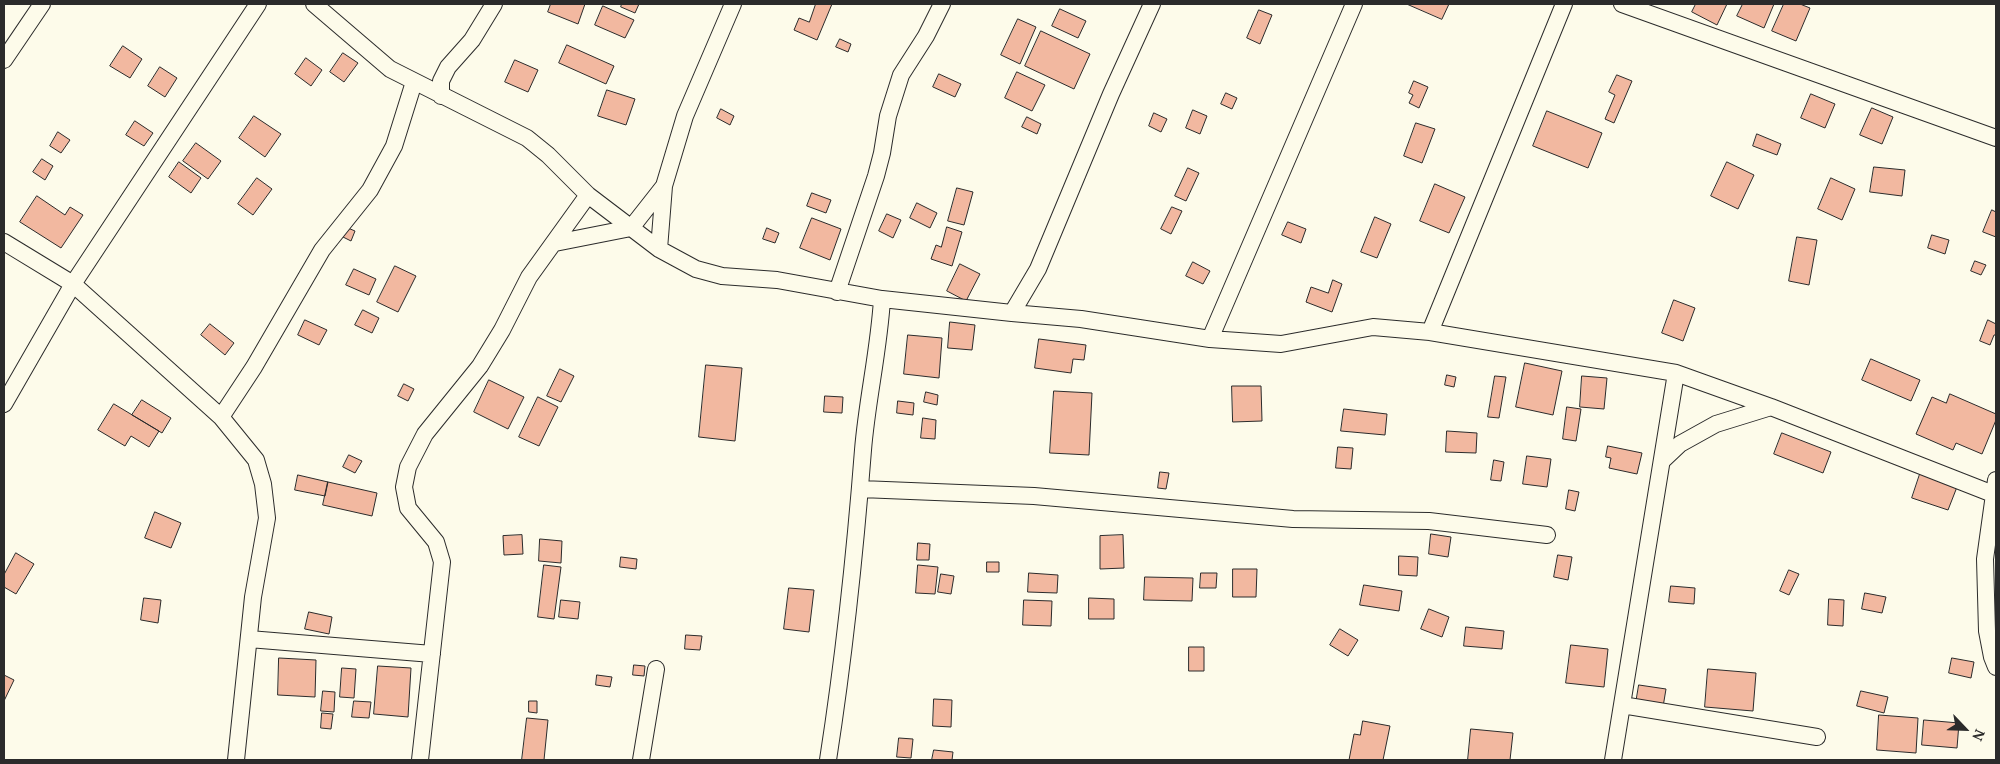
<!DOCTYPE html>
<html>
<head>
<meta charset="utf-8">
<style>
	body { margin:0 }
	#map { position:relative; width:2000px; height:764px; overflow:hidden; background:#fdfbea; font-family:"PT Serif",serif }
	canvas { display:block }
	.frame { position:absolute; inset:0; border:5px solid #2b2b2b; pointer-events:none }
	.north { position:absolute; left:1940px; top:704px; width:50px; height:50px; -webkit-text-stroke:4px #fdfbea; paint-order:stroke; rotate:114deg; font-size:14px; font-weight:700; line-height:20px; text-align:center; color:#2b2b2b }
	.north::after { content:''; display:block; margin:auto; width:18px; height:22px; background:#2b2b2b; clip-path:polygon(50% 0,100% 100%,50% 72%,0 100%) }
</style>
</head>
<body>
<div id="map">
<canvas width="2000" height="764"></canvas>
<div class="frame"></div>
<div class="north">N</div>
</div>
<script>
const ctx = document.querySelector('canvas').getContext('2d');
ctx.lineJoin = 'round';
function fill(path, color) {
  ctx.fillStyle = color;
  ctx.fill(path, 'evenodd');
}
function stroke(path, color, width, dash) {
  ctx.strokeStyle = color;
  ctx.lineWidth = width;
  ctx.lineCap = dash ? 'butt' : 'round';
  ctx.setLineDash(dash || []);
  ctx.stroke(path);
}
const building = new Path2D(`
	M551 4H585L578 24 548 12Z
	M622 4H639L635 13 621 7Z
	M816 4H832L817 40 794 30 799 18 809 22Z
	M1407 4H1449L1442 19Z
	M1696 4H1727L1717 25 1692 12Z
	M1743 4H1774L1764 28 1737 16Z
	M1784 4H1800L1810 8 1796 41 1772 31Z
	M603 6 634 20 625 38 595 25Z
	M1060 9 1086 21 1078 38 1052 26Z
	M1259 10 1272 15 1260 44 1247 38Z
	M1018 19 1036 27 1020 64 1001 55Z
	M1041 31 1090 54 1074 89 1025 66Z
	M840 39 851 44 848 52 836 47Z
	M567 45 614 66 606 84 559 63Z
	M123 46 142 59 130 78 110 66Z
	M343 53 358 63 344 82 330 72Z
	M306 58 322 70 311 86 295 74Z
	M515 60 538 70 528 92 505 82Z
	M160 67 177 78 165 97 148 86Z
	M1017 72 1045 85 1032 111 1005 98Z
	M939 74 961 84 955 97 933 87Z
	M1617 75 1632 81 1614 123 1605 119 1615 95 1609 92Z
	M1414 81 1428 87 1419 108 1409 103 1413 95 1409 93Z
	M607 90 635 99 626 125 598 116Z
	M1226 93 1237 98 1232 109 1221 104Z
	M1811 94 1835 104 1825 128 1801 118Z
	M1872 108 1893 117 1882 144 1860 135Z
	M721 109 734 116 730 125 717 118Z
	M1193 110 1207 116 1200 134 1186 128Z
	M1547 111 1602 133 1588 168 1533 146Z
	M1154 113 1167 119 1161 132 1149 126Z
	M254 116 281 134 265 157 239 138Z
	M1027 117 1041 124 1037 134 1022 127Z
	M135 121 153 133 144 146 126 135Z
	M1416 123 1435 129 1422 163 1404 156Z
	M58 132 70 140 61 153 50 146Z
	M1757 134 1781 144 1777 155 1753 146Z
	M196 143 221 161 208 179 183 161Z
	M42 159 53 166 45 180 33 172Z
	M179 162 201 178 191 193 169 177Z
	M1727 162 1754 175 1738 209 1711 196Z
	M1874 167 1905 170 1902 196 1870 192Z
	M1188 168 1199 173 1186 201 1175 196Z
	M257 178 272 189 253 215 238 204Z
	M1831 178 1855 189 1842 220 1818 209Z
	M1435 184 1465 197 1449 233 1420 221Z
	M957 188 973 192 964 225 948 221Z
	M812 193 831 200 826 213 807 206Z
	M37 196 65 215 70 207 83 215 61 248 20 222Z
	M917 203 937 213 930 228 910 218Z
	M1172 207 1182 211 1171 234 1161 229Z
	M1992 210 1996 212V237L1983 232Z
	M887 214 901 220 893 238 879 231Z
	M1375 217 1391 224 1377 258 1361 252Z
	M812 218 841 229 830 260 800 248Z
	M1288 222 1306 229 1301 243 1282 235Z
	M947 227 962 232 952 266 931 259 936 245 941 247Z
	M348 228 355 231 351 241 343 237Z
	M767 228 779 233 775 243 763 239Z
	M1932 235 1949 240 1945 254 1928 248Z
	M1797 237 1817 240 1809 285 1789 281Z
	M1975 261 1986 265 1981 275 1971 271Z
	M1193 262 1210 271 1203 284 1186 276Z
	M960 264 980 274 966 301 947 291Z
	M395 266 416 276 398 312 377 302Z
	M354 269 376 279 369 295 346 285Z
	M1333 280 1342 284 1332 312 1306 302 1311 287 1328 293Z
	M1674 300 1695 308 1683 341 1662 333Z
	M363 310 379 318 372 333 355 325Z
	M305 320 327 330 319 345 298 335Z
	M1988 320 1996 324V335H1994L1990 345 1980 341Z
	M950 322 975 325 972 350 948 348Z
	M210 324 234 343 225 355 201 335Z
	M908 335 942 338 939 378 904 374Z
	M1039 339 1086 345 1084 360 1073 359 1071 373 1035 368Z
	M1871 359 1920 380 1911 401 1862 380Z
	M1525 363 1562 371 1553 415 1516 407Z
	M706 365 742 368 735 441 699 437Z
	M560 369 574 376 561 402 547 396Z
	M1447 375 1456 377 1454 387 1445 385Z
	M1495 376 1506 377 1499 418 1488 417Z
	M1582 376 1607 378 1604 409 1580 407Z
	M489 380 524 397 508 429 474 412Z
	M404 384 414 389 408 401 398 396Z
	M1232 386H1261L1262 421 1233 422Z
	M1054 391 1092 393 1089 455 1050 453Z
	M926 392 938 395 937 405 924 402Z
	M1950 394 1996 414V420L1982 454 1956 443 1953 450 1916 434 1932 397 1946 403Z
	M825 396 843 397 842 413 824 412Z
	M538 397 558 407 539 446 519 437Z
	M142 400 171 418 162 433 132 415Z
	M898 401 914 403 913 415 897 413Z
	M114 404 159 431 149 447 131 436 125 446 98 430Z
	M1567 407 1581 409 1576 441 1563 439Z
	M1344 409 1387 414 1385 435 1341 431Z
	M923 418 936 420 935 439 921 438Z
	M1447 431 1477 433 1476 453 1446 452Z
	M1782 433 1831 452 1823 473 1774 454Z
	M1608 446 1642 453 1637 474 1609 468 1611 458 1606 457Z
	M1338 447 1353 448 1351 469 1336 468Z
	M349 455 362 461 355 473 343 467Z
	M1527 456 1551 459 1547 487 1523 484Z
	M1494 460 1504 462 1501 481 1491 480Z
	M1160 472 1169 473 1166 489 1158 488Z
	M1920 474 1957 487 1948 510 1912 498Z
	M298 475 328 482 325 496 295 490Z
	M328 482 377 493 372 516 323 505Z
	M1569 490 1579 492 1575 511 1566 509Z
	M155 512 181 523 171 548 145 538Z
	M1431 534 1451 537 1448 557 1429 554Z
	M522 535 523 554 504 555 503 536Z
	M1123 535 1124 568 1100 569V536Z
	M540 539 562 541 561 563 539 561Z
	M918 543 930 544 929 560H917Z
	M16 553 34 564 16 594 4 587V575Z
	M1558 555 1572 557 1568 580 1554 577Z
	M1399 556 1418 557 1417 576 1399 575Z
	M621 557 637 559 636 569 620 567Z
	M987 562H999V572H987Z
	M544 565 561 567 554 619 538 617Z
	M918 565 938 567 935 594 916 593Z
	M1233 569H1257L1256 597H1233Z
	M1789 570 1799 574 1789 595 1780 591Z
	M1029 573 1058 575 1057 593 1028 592Z
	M1201 573H1217L1216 588H1200Z
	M941 574 954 576 951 594 938 592Z
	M1145 577 1193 578 1192 601 1144 600Z
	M1364 585 1402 591 1399 611 1360 605Z
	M1671 586 1695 588 1694 604 1669 602Z
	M789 588 814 590 809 632 784 629Z
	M1865 593 1886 597 1882 613 1862 609Z
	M144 598 161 600 158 623 141 620Z
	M1089 598 1114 599V619H1089Z
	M1829 599 1844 600 1843 626 1828 625Z
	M561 600 580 602 578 619 559 617Z
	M1024 600 1052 601 1051 626 1023 625Z
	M1429 609 1449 617 1442 637 1421 629Z
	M309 612 332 617 329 634 305 629Z
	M1466 627 1504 631 1502 649 1464 646Z
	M1340 629 1358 640 1348 656 1330 645Z
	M686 635 702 636 700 650 685 649Z
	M1571 645 1608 649 1604 687 1566 683Z
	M1189 647H1204V671H1189Z
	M279 658 316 660 315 697 278 695Z
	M1952 658 1974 662 1971 678 1949 673Z
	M634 665 645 666 644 676 633 675Z
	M378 666 411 668 408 717 374 714Z
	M342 668 356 669 354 698 340 697Z
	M1708 669 1756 673 1753 711 1705 707Z
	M4 675 14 680 4 701Z
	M597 675 612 677 610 687 596 685Z
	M1639 685 1666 689 1663 707 1636 703Z
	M323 691 335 692 334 712 321 711Z
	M1861 691 1888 697 1884 713 1857 706Z
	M934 699 952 700 951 727 933 726Z
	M354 701 371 702 369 718 352 717Z
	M529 701H537V713L529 712Z
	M322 713 333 714 331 729 321 728Z
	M1879 715 1918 718 1916 753 1877 750Z
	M527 718 548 720 544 760H522Z
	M1924 720 1959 723 1957 748 1922 745Z
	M1363 721 1390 726 1383 760H1349L1354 734 1360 735Z
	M1471 729 1513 733 1510 760H1468Z
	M899 738 913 739 911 758 897 757Z
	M934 750 953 752 952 760H932Z`);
const minor = new Path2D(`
	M314 4 390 69 527 138 548 155 588 195 659 249 696 269 722 276 777 280 882 299C879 350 867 400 863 450 855 554 844 657 828 760
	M1354 4 1210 339 1281 344 1373 327 1430 332 1676 373 1771 407 1993 494
	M1622 4 1996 138
	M4 60 42 4
	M441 96V81L448 67 472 40 494 4
	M4 242 73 284 221 417
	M555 243 631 228 664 186
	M659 249 664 186 685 116 733 4
	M837 292 876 176 882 153 888 116 901 75 926 36 942 4
	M882 299 1012 313 1081 319 1210 339
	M1012 313 1038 269 1111 94 1152 4
	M1430 332 1564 4
	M4 404 73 284 258 4
	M1662 461 1680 444 1716 424 1771 407
	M1996 480 1985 559 1987 631 1992 657 1996 667
	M861 489 1034 496 1293 519 1429 521 1547 535
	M249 639 432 654
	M1622 705 1817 737
	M236 760 253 597 267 518 263 484 256 460 221 417 254 367 322 250 370 190 394 146 414 82
	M420 760 442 562 436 542 408 508 404 487 408 467 425 434 480 366 502 330 529 277 588 195
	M641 760 656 669
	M1613 760 1676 373`);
fill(building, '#f2b8a0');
stroke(building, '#2b2b2b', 1);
stroke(minor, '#2b2b2b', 18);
stroke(minor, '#fdfbea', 16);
</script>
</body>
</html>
